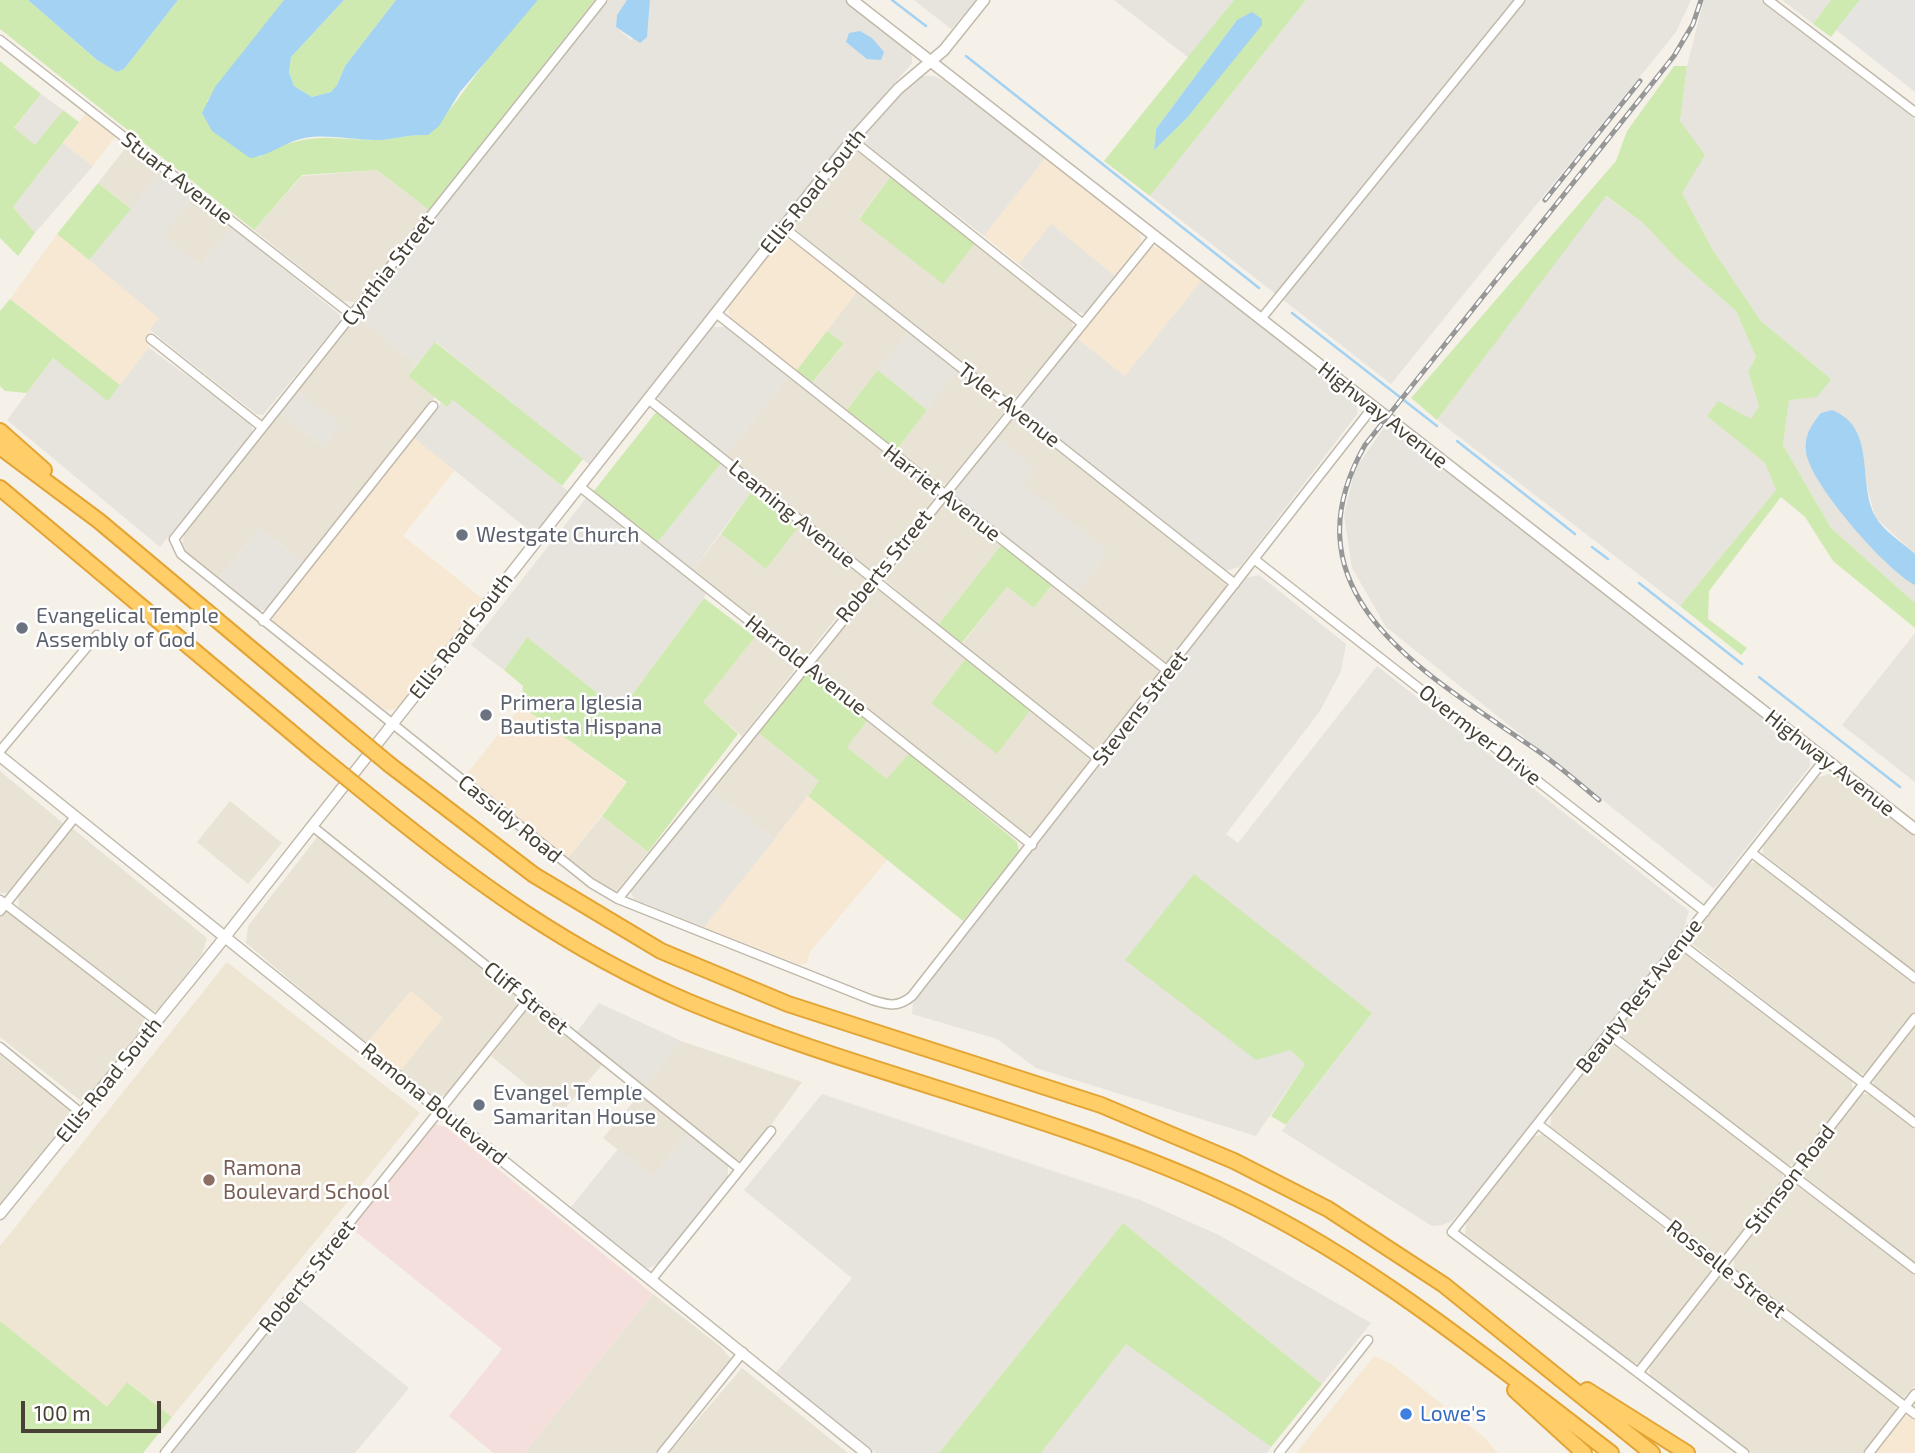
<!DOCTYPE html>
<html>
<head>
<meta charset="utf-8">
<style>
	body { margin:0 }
	#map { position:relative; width:1915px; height:1453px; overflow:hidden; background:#f5f1e8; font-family:"Exo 2",sans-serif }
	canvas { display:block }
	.scale { position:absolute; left:21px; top:1401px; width:140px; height:32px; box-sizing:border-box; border:4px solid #484236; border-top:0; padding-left:9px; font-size:21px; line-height:24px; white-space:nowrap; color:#484236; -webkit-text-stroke:5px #fff; paint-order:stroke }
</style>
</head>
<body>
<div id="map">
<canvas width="1915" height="1453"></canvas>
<div class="scale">100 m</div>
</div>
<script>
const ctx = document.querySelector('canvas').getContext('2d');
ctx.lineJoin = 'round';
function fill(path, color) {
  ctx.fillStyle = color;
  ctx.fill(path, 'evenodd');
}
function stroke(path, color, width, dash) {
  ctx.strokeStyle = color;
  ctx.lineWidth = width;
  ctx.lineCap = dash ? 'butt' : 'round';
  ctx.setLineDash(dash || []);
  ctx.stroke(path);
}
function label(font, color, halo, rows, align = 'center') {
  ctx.font = font + ' "Exo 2",sans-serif';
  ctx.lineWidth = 5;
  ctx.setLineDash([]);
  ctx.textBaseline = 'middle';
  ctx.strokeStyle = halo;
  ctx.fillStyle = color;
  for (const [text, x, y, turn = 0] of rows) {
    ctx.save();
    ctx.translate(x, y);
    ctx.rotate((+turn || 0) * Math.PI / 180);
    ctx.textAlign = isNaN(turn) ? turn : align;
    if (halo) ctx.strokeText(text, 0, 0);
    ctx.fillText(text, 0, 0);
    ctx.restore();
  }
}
const residential = new Path2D(`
	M127 146 161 171 131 209 98 183Z
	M852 150H858L891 176 859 218 975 243 1072 322 1073 329 1015 398H1006L795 229V219Z
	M377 170 429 210 354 302 342 301 254 230 302 176Z
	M194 196 231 226 201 265 163 236Z
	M858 290 910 330 845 412 811 384 844 345 827 331Z
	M358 316 416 365 408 376 435 397 304 563 259 528 219 579 185 552 182 544 184 535 280 413 323 447 340 425 298 391Z
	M958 369 1003 404 1004 412 946 484 938 486 895 452Z
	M789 376 934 491V499L878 569H869L725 456Z
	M1015 416 1225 582 1226 587 1167 662 1162 661 1076 593 1108 551 1023 485 995 436 1010 418Z
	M945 502 1002 544 938 625 885 580Z
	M800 525 866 580 805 657 692 571 721 534 766 569Z
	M1052 585 1158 668V677L1105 746 1098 748 1091 747 962 644 1007 587 1034 608Z
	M878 587 967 657 931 703 1031 709 1092 757 1093 762 1035 833 1025 835 816 670 814 662 872 588Z
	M755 637 794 668 793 672 742 736 702 702Z
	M867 721 909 753 888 780 846 746Z
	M756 731 819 781 775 839 709 788Z
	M0 771 64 824 8 893H0Z
	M1830 774 1838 775 1915 835V973L1763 854V845L1816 778Z
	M230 801 282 843 248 884 197 842Z
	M602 816 648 852 617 891H611L567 859Z
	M72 828 207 938 202 954 157 1011 147 1009 19 908 18 892Z
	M318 836 520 1000 519 1007 450 1092 440 1097 431 1095 400 1071 442 1018 411 991 366 1044 246 943 248 926Z
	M1757 862 1915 983V1011L1865 1074 1858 1073 1692 944V935L1748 864Z
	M6 912 14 914 144 1017 146 1027 87 1098 81 1101 0 1037V915Z
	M1684 952 1852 1079V1093L1796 1164 1787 1165 1622 1039V1024L1677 954Z
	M531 1010 602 1065 561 1113 491 1056 525 1012Z
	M1915 1024V1118L1875 1087 1873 1080Z
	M681 1041 802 1082 748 1157 741 1161 733 1158 643 1087Z
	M1615 1043 1783 1174 1782 1180 1723 1257H1717L1550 1126 1552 1113 1606 1044Z
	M0 1053 69 1108 71 1114 69 1121 0 1205Z
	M1860 1094H1870L1915 1129V1264L1803 1175V1166Z
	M639 1095 688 1133 653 1177 603 1138Z
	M1543 1134 1714 1267 1640 1363H1631L1465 1234 1467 1219 1533 1137Z
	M1796 1185 1915 1273V1386L1904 1397 1896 1394 1734 1270V1256L1788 1187Z
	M1725 1274 1895 1404 1896 1410 1863 1453H1751L1651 1379 1649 1365 1718 1276Z
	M653 1294 721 1347 731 1359 656 1453H524Z
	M742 1368 848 1453H669Z`);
const commercial = new Path2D(`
	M86 113 115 137 93 166 63 143Z
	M1046 157 1139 231 1141 242 1115 276 1051 225 1019 264 984 236Z
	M57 234 160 318 146 338 149 348 120 385 10 299Z
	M786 239 797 242 858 290 796 371 730 318 728 307 780 241Z
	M1150 247H1160L1202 280 1125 377 1076 338Z
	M413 437 455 470 403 536 483 599 399 706 390 711 382 708 273 623V614Z
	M521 706 627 783 567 859 464 777Z
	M808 796 887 860 810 952 807 963 800 965 704 927Z
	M411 991 443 1018 400 1071 366 1044Z
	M1374 1356 1390 1363 1485 1438 1498 1453H1296Z
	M1908 1415 1915 1420V1453H1874L1902 1417Z`);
const industrial = new Path2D(`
	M608 0H627L617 15 616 27 631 40 648 27 650 0H845L907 48 912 56V63L848 137 590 465 436 342 416 365 358 316Z
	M914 0H977L951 29Z
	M1114 0H1234L1189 58Z
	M1306 0H1691L1676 32 1391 384 1150 196Z
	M1704 0H1761L1915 119V554L1875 517 1867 486 1863 454 1812 424 1915 585V603L1831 528 1783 445 1789 399 1831 379 1761 321 1713 250 1682 193 1680 121 1687 66Z
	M1782 0H1831L1813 24Z
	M922 76H934L943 80 1046 157 984 236 864 144 863 136 889 105Z
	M41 94 63 110 35 146 14 129Z
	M63 143 93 166 35 233 13 207Z
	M161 171 194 196 164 236 201 265 231 226 340 315V321L263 415 256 414 150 330 159 318 89 260Z
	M1605 196 1642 222 1676 258 1736 311 1756 357 1748 372 1759 406 1751 420 1708 416 1765 463 1776 490 1680 606 1437 420Z
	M1051 224 1115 276 1085 313 1074 312 1019 264Z
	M1202 280 1356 402 1358 413 1240 567 1225 571 1024 412 1022 407 1023 401 1076 338 1125 376Z
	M710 327H727L789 376 725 456 660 403 657 395Z
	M910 330 958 369 927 410 878 370Z
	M149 348 248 420 252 427V432L160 547 7 420 53 358 108 400Z
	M298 391 341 425 323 447 280 413Z
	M453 399 569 492 535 535 413 437 441 403 447 407Z
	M1386 425 1809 752 1810 766 1714 889 1386 627 1352 568 1344 515 1355 469Z
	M995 436 1035 468 1024 485 1108 551 1076 593 951 494 954 486Z
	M722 462 754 488 692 571 657 543Z
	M586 498 706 591 704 598 620 711 527 637 504 670 471 645Z
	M259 528 304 563 267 609 258 611 219 579Z
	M1259 575 1346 644 1341 671 1320 711 1226 834 1238 843 1377 666 1689 911 1682 934 1477 1192 1452 1221 1442 1225 1432 1226 1282 1131 1372 1013 1194 875 1126 960 1290 1050 1305 1064 1256 1136 1036 1068 997 1039 912 1014 913 1002 1246 578Z
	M1915 633V782L1842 725Z
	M709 788 775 839 704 927 634 899 629 889Z
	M599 1003 681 1041 643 1087 576 1033Z
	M822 1094 1140 1200 1219 1235 1371 1323 1322 1384 1123 1223 939 1453H876L776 1373 852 1278 744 1190Z
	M688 1133 728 1166V1178L658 1264 649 1268 641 1266 570 1208 618 1149 653 1177Z
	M295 1296 409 1388 355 1453H170Z
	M1126 1343 1271 1447 1267 1453H1041Z`);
const education = new Path2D(`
	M227 962 420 1113 172 1417 128 1382 107 1408 0 1321V1246Z`);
const medical = new Path2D(`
	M434 1124 446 1127 653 1294 524 1453H493L449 1416 502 1349 351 1228Z`);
const green = new Path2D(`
	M0 0H28L97 60 117 72 124 69 178 0H284L207 101 259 157C306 131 325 139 375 140 393 140 408 134 428 135L455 103 500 42 538 0H595L429 210 377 170 302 175 254 230 0 29Z
	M344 0H396L345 66 337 85 331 92 312 97 294 86 289 72 291 57Z
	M1234 0H1306L1150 196 1104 161ZM1237 20 1186 119 1154 149 1156 129Z
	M1831 0H1860L1831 37 1813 24Z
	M0 61 41 94 14 128 35 145 63 110 79 122 13 207 35 233 18 256 0 238Z
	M1674 66H1687L1680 121 1705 155 1682 193 1713 250 1761 321 1831 379 1817 397 1789 400 1783 445 1831 528 1915 603V628L1833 561 1805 517 1781 497 1709 591 1708 619 1747 648 1741 655 1680 606 1776 490 1765 463 1707 416 1718 401 1751 419 1759 406 1748 372 1756 357 1736 311 1676 258 1642 222 1606 196 1437 420 1411 398 1616 161 1627 131Z
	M891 176 975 243 943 284 859 219Z
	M98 183 131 209 89 260 57 234Z
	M10 299 120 385 108 401 53 358 27 393 5 391 0 386V311Z
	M827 331 844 344 811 384 796 371Z
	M435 342 583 459 562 486 453 400 447 407 408 376Z
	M878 370 927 410 895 452 845 412Z
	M657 411 722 462 657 543 593 492Z
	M754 488 800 525 766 569 721 534Z
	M1002 544 1052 585 1034 608 1007 587 961 644 938 625Z
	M704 598 755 637 703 702 738 734 648 852 602 816 627 782 521 706 523 686 504 670 527 637 620 711Z
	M967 657 1031 709 997 754 931 703Z
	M799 674H811L867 721 847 747 887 779 909 753 1017 842 1019 851 963 921 808 796 819 781 756 731Z
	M1194 874 1372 1013 1286 1125 1271 1116 1305 1064 1290 1050 1256 1060 1125 960Z
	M1123 1223 1322 1384 1271 1447 1126 1344 1041 1453H939Z
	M0 1321 107 1407 127 1382 172 1417 143 1453H0Z`);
const parking = new Path2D(`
	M1860 0H1915V92L1836 30Z`);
const water = new Path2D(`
	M28 0H178L124 69 117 72 97 60Z
	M284 0H344L291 57 289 72 294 86 312 97 331 92 337 85 345 66 396 0H538L460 92 439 126 428 135C408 134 393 140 376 140 354 140 332 135 311 137 288 139 271 156 250 158L212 131 202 113 215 87Z
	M627 0H650L647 37 640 43 616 27 617 15Z
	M1252 12 1262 19V25L1186 119 1154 150 1156 129 1237 20Z
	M860 31 872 38 884 52 881 60 867 59 846 42 849 33Z
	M1832 410C1877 428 1857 481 1875 516 1883 531 1903 543 1915 554V585C1887 571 1810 484 1806 452 1804 436 1811 425 1821 413Z`);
const stream = new Path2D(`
	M892 0 926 26
	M966 56 1259 288
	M1292 313 1437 426
	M1457 441 1575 534
	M1592 547 1608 559
	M1639 583 1742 664
	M1759 677 1900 787`);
const minor = new Path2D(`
	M602 0 174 539 181 554 591 883 618 899 872 1000C888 1005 898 1008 912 996L1373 407
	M1768 0 1915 112
	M0 40 353 316
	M852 140 1083 324
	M783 227 1235 584
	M716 313 1169 672
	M1261 319 1520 0
	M151 339 262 427
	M648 399 1100 760
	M579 486 1032 845
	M1254 559 1705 912
	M263 621 433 406
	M0 751 97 635
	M312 826 740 1169
	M1752 853 1915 978
	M618 899 1154 236
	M0 900 157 1021
	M0 911 75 817
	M1681 944 1915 1123
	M1609 1034 1915 1269
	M0 1047 81 1113
	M1538 1124 1915 1414
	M652 1279 771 1131
	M1638 1373 1915 1018
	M165 1453 528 1000
	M662 1453 743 1352
	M1279 1453 1368 1340
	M1744 1453 1452 1232 1825 759
	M1869 1453 1915 1394`);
const tertiary = new Path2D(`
	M852 0 1915 829
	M0 756 866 1453
	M0 1214 217 947 852 140 898 89 944 50 984 0`);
const motorway = new Path2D(`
	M0 431 44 470
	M0 447 99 521 348 730
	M0 488 316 753
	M390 765 534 875 661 951 788 1004 1101 1105 1234 1161 1328 1209 1444 1285 1652 1453
	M374 800C475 882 568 950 689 1002 862 1074 1047 1112 1217 1189 1362 1254 1486 1358 1611 1453
	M1515 1390 1584 1453
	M1587 1390 1687 1453`);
const rail = new Path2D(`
	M1545 200 1640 81
	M1599 800C1577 782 1556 763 1532 747 1427 674 1280 595 1365 445L1674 56 1693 24 1701 0`);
const motorwayBridge = new Path2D(`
	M348 730 390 765
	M316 753 374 800`);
const markers = [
	[462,535,7,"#6b7280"],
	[22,628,7,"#6b7280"],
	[486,715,7,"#6b7280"],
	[479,1105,7,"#6b7280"],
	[209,1180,7,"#8d6e63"],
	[1406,1414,7,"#3f7fe0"]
];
const streetNames = [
	["Stuart Avenue",177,178,38],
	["Ellis Road South",813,191,-51],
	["Cynthia Street",388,270,-52],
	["Tyler Avenue",1009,405,38],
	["Highway Avenue",1383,415,38],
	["Harriet Avenue",942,493,38],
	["Leaming Avenue",792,514,39],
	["Roberts Street",884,566,-51],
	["Ellis Road South",461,636,-52],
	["Harrold Avenue",806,665,38],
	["Stevens Street",1140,708,-52],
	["Overmyer Drive",1480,735,38],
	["Highway Avenue",1830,763,38],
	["Cassidy Road",510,819,39],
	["Beauty Rest Avenue",1639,996,-52],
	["Cliff Street",526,998,39],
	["Ellis Road South",109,1080,-51],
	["Ramona Boulevard",434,1104,39],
	["Stimson Road",1790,1179,-52],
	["Rosselle Street",1726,1269,38],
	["Roberts Street",307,1276,-51]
];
const worshipNames = [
	["Westgate Church",476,535],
	["Evangelical Temple",36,616],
	["Assembly of God",36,640],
	["Primera Iglesia",500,703],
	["Bautista Hispana",500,727],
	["Evangel Temple",493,1093],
	["Samaritan House",493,1117]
];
const educationNames = [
	["Ramona",223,1168],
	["Boulevard School",223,1192]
];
const shopNames = [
	["Lowe's",1420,1414]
];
fill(residential, '#e9e3d6');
fill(commercial, '#f7e8d3');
fill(industrial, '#e7e3dd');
fill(education, '#eee6d2');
fill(medical, '#f5dfdc');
fill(green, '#cfeab0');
fill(parking, '#e6e4e0');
fill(water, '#a3d2f3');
stroke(stream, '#a3d2f3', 2.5);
stroke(minor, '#c1b9aa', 11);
stroke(tertiary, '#c1b9aa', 13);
stroke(motorway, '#e3a434', 18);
stroke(minor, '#fff', 8);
stroke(tertiary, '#fff', 10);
stroke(motorway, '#ffce69', 14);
stroke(rail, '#979797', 5);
stroke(rail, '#fff', 2.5, [8]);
stroke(motorwayBridge, '#e3a434', 18, []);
stroke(motorwayBridge, '#ffce69', 14);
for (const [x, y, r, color] of markers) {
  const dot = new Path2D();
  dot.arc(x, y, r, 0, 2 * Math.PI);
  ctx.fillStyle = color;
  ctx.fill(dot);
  stroke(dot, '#fff', 2.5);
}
label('21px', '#484236', '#fff', streetNames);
label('21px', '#5b616d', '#fff', worshipNames, 'left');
label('21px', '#785e54', '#fff', educationNames, 'left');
label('21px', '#366cbe', '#fff', shopNames, 'left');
</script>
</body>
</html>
